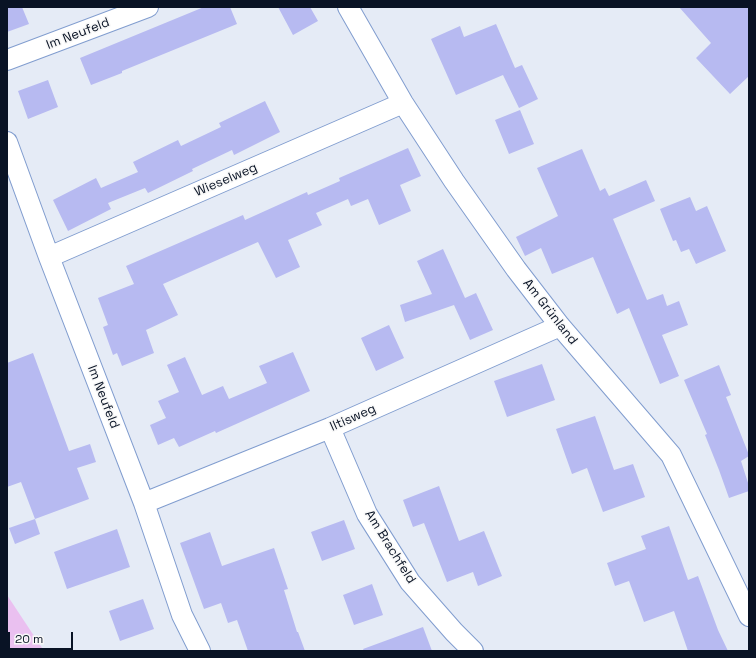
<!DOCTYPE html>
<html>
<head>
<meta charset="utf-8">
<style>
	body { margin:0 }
	#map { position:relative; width:756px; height:658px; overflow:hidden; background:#e5ebf6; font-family:"Space Grotesk",sans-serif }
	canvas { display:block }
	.frame { position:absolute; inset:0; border:8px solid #091325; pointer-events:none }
	.scale { position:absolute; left:8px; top:632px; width:65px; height:18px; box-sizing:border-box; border:2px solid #091325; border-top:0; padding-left:5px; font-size:12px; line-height:14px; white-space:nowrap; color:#091325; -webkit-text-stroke:3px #f8f8f8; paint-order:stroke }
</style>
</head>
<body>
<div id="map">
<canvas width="756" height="658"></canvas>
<div class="frame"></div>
<div class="scale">20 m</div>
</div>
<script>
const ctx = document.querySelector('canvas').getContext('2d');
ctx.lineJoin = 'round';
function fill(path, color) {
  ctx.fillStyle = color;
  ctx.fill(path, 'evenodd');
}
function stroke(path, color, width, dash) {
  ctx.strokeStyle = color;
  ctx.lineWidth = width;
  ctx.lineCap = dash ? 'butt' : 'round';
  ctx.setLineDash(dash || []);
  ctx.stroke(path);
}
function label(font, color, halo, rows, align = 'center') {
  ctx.font = font + ' "Space Grotesk",sans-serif';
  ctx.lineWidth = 3;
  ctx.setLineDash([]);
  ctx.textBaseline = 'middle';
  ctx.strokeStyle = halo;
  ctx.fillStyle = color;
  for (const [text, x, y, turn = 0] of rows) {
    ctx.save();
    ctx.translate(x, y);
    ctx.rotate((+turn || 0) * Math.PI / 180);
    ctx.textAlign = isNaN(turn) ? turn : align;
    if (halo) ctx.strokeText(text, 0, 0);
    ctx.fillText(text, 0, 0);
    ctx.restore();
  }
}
const green = new Path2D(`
	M7 595 44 651H7Z`);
const building = new Path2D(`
	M7 7H22L29 24 7 32Z
	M204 7H230L237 24 122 71V73L91 85 80 58Z
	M278 7H310L318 21 293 35Z
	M679 7H749V76L730 94 696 58 711 43Z
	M496 24 515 68 522 65 538 99 519 108 503 75 456 95 431 39 460 26 464 37Z
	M48 80 58 107 28 119 18 91Z
	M265 101 280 132 234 155 232 150 192 169 193 171 148 193 145 188 108 203 111 209 68 231 53 200 96 178 101 188 138 172 133 162 178 140 181 146 221 127 219 123Z
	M520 110 534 144 509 154 495 120Z
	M408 148 421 176 400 185 411 211 379 225 368 199 351 206 348 199 316 213 322 225 288 240 300 267 276 278 258 242 163 284 178 315 146 330 154 353 122 366 117 353 113 355 103 327 108 325 98 298 134 284 126 266 243 215 245 220 307 192 308 195 340 181 339 178Z
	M582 149 600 191 605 188 609 196 646 180 655 201 613 219 647 300 663 294 667 306 679 301 688 325 662 335 679 376 660 384 629 308 617 314 593 257 552 274 541 248 525 256 516 237 558 216 537 168Z
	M690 197 696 211 707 206 726 251 696 264 689 249 681 252 676 240 673 241 660 209Z
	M443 249 465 298 476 293 493 330 470 340 454 305 405 322 400 305 432 294 417 261Z
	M389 325 404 358 376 371 361 338Z
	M293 352 310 391 216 433 215 431 179 447 174 438 158 445 150 425 166 418 158 401 179 392 167 365 185 357 202 395 223 386 229 399 267 383 259 366Z
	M33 353 69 451 90 444 96 462 77 468 89 499 35 519 21 482 7 487V363Z
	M542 364 555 400 507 417 494 381Z
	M719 365 731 395 726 397 749 455V456L741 461 749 486V491L729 498 719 470 705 435 707 434 684 380Z
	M595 416 614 470 633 464 645 497 603 512 587 468 572 474 556 429Z
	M439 486 459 541 484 531 502 576 478 586 473 572 447 582 424 523 413 527 403 500Z
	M35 519 40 534 15 544 9 528Z
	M344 520 355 549 322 561 311 532Z
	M669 526 688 580 698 576 718 630 728 651H688L674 611 644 622 629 581 615 586 607 563 646 549 641 536Z
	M117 529 130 567 67 589 54 552Z
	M210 532 222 566 274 548 288 589 284 590 297 632H298L305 651H248L237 620 228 623 221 603 204 609 180 543Z
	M372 584 383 615 354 625 343 595Z
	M143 599 154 629 120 641 109 611Z
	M423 627 432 651H364L363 649Z`);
const minor = new Path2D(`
	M348 7 403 103 454 181 516 269 560 326 671 455 749 616
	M7 60 148 7
	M7 142 49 257 144 503 182 615 200 651
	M49 257 403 103
	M330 428 367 514 410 582 454 632 473 651
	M144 503 330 428 560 326`);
const streetNames = [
	["Im Neufeld",78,34,-21],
	["Wieselweg",226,180,-23],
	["Am Grünland",550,312,52],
	["Im Neufeld",103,397,69],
	["Iltisweg",353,418,-24],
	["Am Brachfeld",390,547,58]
];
fill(green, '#eac0f0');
fill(building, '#b7baf1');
stroke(minor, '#819dcf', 22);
stroke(minor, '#fff', 20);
label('13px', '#091325', '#f8f8f8', streetNames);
</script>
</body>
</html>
